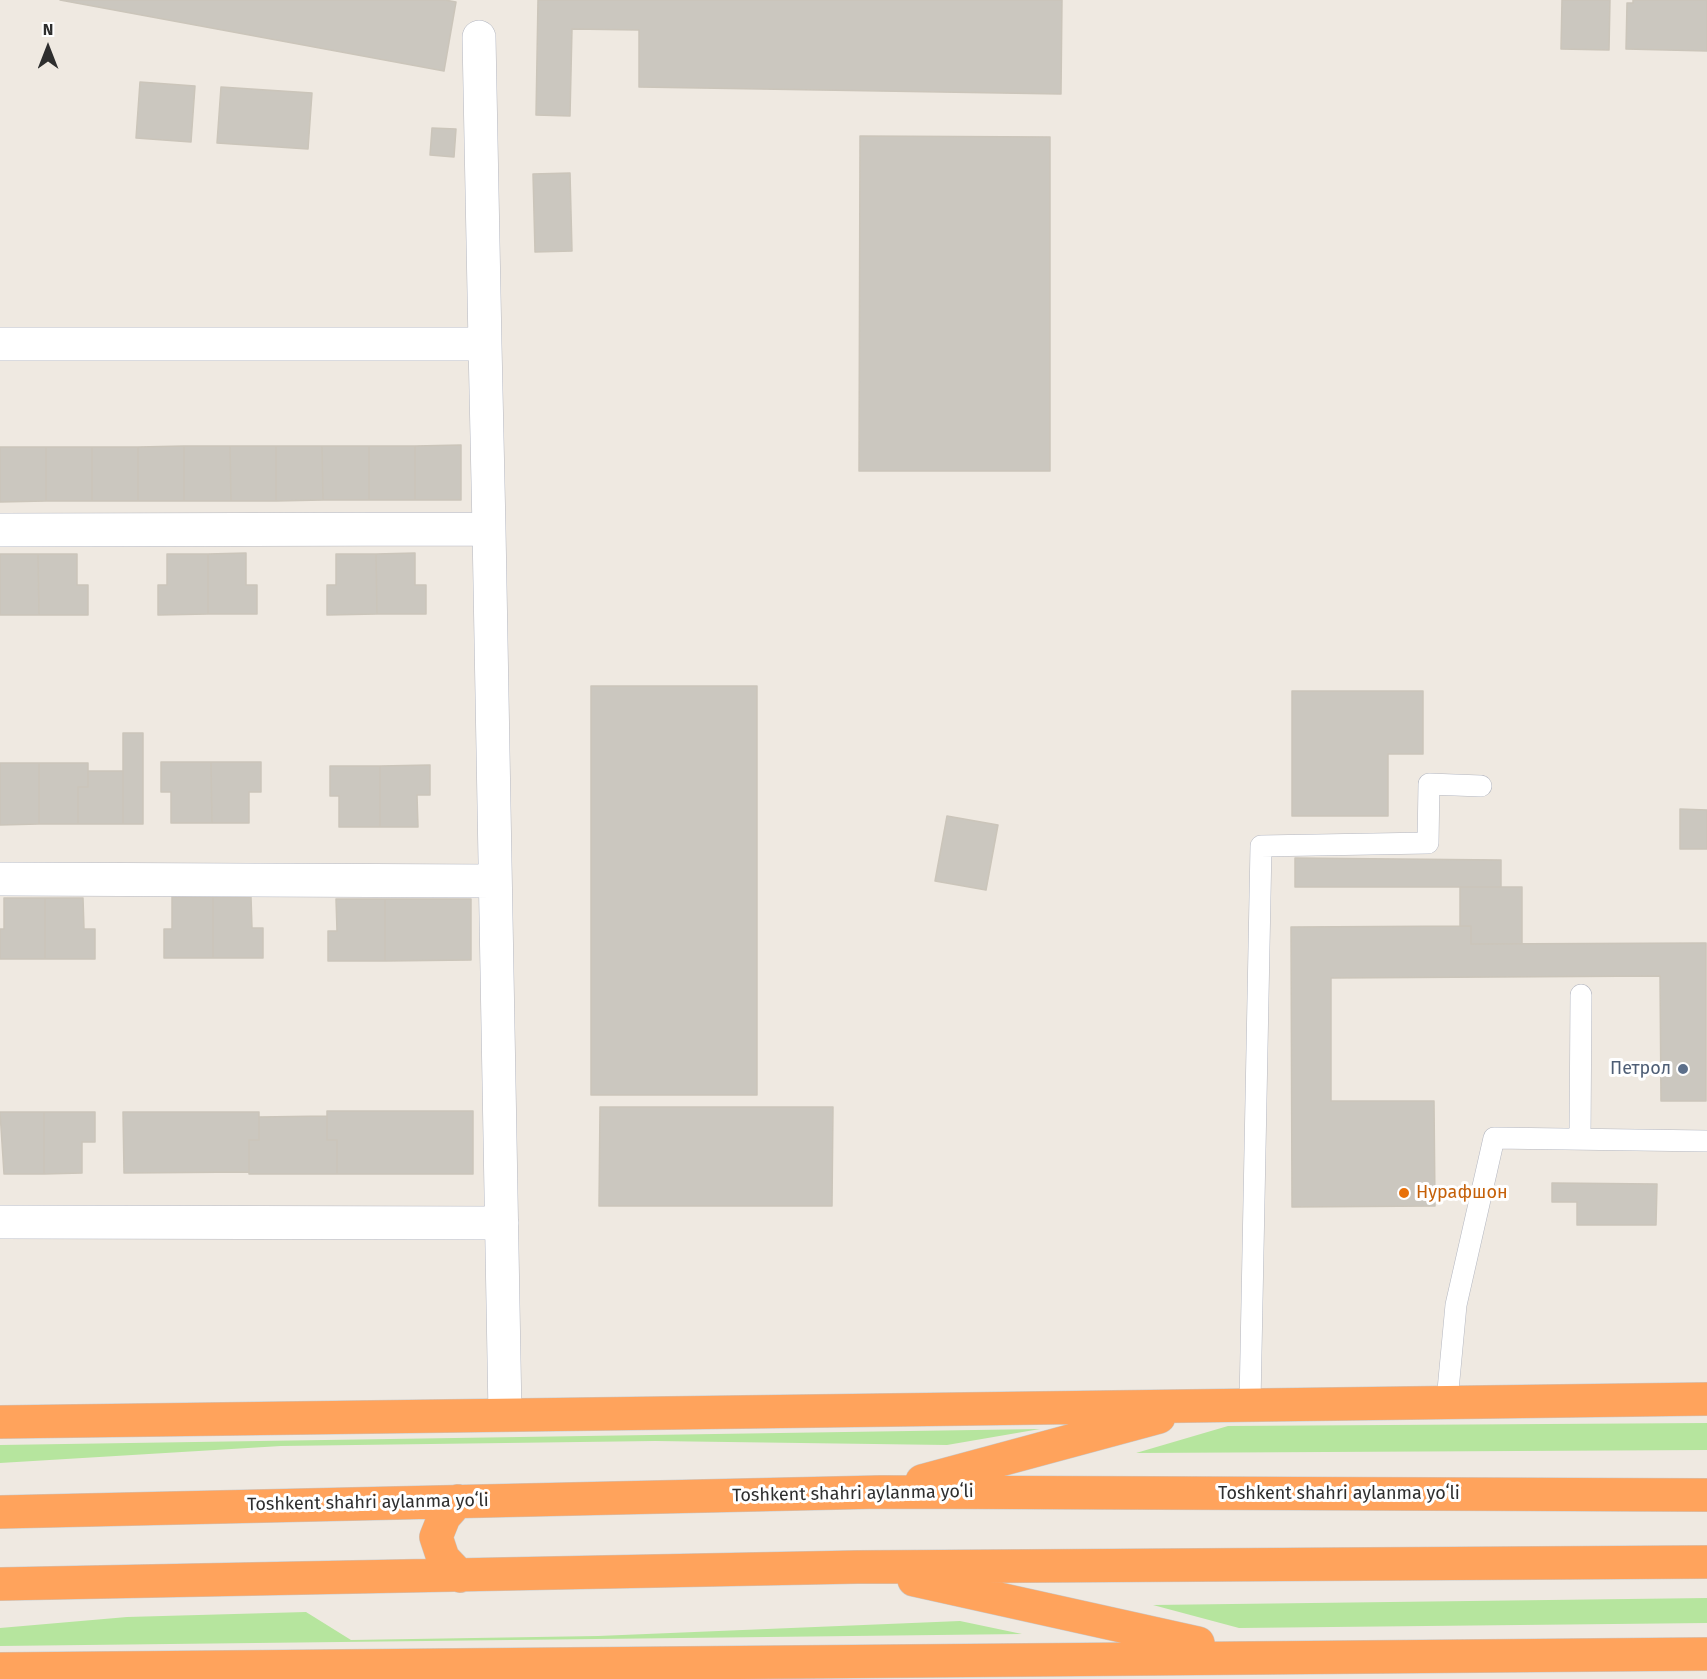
<!DOCTYPE html>
<html>
<head>
<meta charset="utf-8">
<style>
	body { margin:0 }
	#map { position:relative; width:1707px; height:1679px; overflow:hidden; background:#efe9e1; font-family:"Fira Sans",sans-serif }
	canvas { display:block }
	.north { position:absolute; left:18px; top:18px; width:60px; height:60px; -webkit-text-stroke:4px #fff; paint-order:stroke; rotate:0deg; font-size:16px; font-weight:700; line-height:24px; text-align:center; color:#2e2e2e }
	.north::after { content:''; display:block; margin:auto; width:21px; height:27px; background:#2e2e2e; clip-path:polygon(50% 0,100% 100%,50% 72%,0 100%) }
</style>
</head>
<body>
<div id="map">
<canvas width="1707" height="1679"></canvas>
<div class="north">N</div>
</div>
<script>
const ctx = document.querySelector('canvas').getContext('2d');
ctx.lineJoin = 'round';
function fill(path, color) {
  ctx.fillStyle = color;
  ctx.fill(path, 'evenodd');
}
function stroke(path, color, width, dash) {
  ctx.strokeStyle = color;
  ctx.lineWidth = width;
  ctx.lineCap = dash ? 'butt' : 'round';
  ctx.setLineDash(dash || []);
  ctx.stroke(path);
}
function label(font, color, halo, rows, align = 'center') {
  ctx.font = font + ' "Fira Sans",sans-serif';
  ctx.lineWidth = 6;
  ctx.setLineDash([]);
  ctx.textBaseline = 'middle';
  ctx.strokeStyle = halo;
  ctx.fillStyle = color;
  for (const [text, x, y, turn = 0] of rows) {
    ctx.save();
    ctx.translate(x, y);
    ctx.rotate((+turn || 0) * Math.PI / 180);
    ctx.textAlign = isNaN(turn) ? turn : align;
    if (halo) ctx.strokeText(text, 0, 0);
    ctx.fillText(text, 0, 0);
    ctx.restore();
  }
}
const green = new Path2D(`
	M1707 1423V1450L1136 1453 1228 1426Z
	M1040 1429 947 1445 655 1441 281 1446 0 1463V1445Z
	M1707 1598V1623L1239 1628 1153 1605Z
	M306 1612 351 1640 598 1636 960 1621 1022 1634 0 1646V1628L127 1617Z`);
const building = new Path2D(`
	M60 0H445L456 2 444 71Z
	M538 0H1062L1061 94 639 87V30L572 29 570 116 536 115Z
	M1562 0H1610L1609 50 1561 49Z
	M1633 0H1707V51L1626 49 1627 3H1633Z
	M140 82 195 86 191 142 136 138Z
	M221 87 312 93 308 149 217 143Z
	M432 128 456 129 454 157 430 155Z
	M860 136 1050 137V471H859Z
	M570 173 572 251 535 252 533 174Z
	M461 445V500H415V446Z
	M184 446H230L231 501H184Z
	M184 446V501H138V447Z
	M230 446H276V501H231Z
	M276 446H322L323 500 276 501Z
	M322 446H369V500H323Z
	M369 446H415V500H369Z
	M0 447H46V501L0 502Z
	M46 447H92V501H46Z
	M92 447H138V501H92Z
	M246 553V585H257V614H208V554Z
	M415 553V585H426V614H377L376 554Z
	M0 554H38L39 615H0Z
	M38 554H77V585H88V615H39Z
	M167 554H208V614L158 615V585H167Z
	M336 554H376L377 614 327 615V585H336Z
	M591 686H757V1095H591Z
	M1292 691H1423V754H1388V816H1292Z
	M123 733H143V824H123Z
	M161 762H211L212 823H171V792H161Z
	M211 762H261V792H249V823H212Z
	M0 763H39V824L0 825Z
	M39 763H88V787H78V824H39Z
	M430 765V795H417L418 827H380V766Z
	M330 766H380V827H339V796H330Z
	M88 771H123V824H78V787H88Z
	M1680 809 1707 810V849H1680Z
	M947 816 998 825 986 890 935 881Z
	M1295 858 1501 860V887H1295Z
	M1460 887H1522V944H1471V926H1460Z
	M172 897H213V958H164V929H172Z
	M213 897H251L252 928H263V958H213Z
	M4 898H45V959H0V929H4Z
	M45 898H83L84 929H95V959H45Z
	M336 899H385V961H328V931H337Z
	M385 899H471V960L385 961Z
	M1471 926V944L1706 943V1101H1661L1660 976 1331 978V1101H1434L1435 1206 1292 1207 1291 927Z
	M600 1107H833L832 1206H599Z
	M327 1111H473V1174H337V1140H327Z
	M0 1112H44V1174H4Z
	M44 1112H95V1142H82V1173L44 1174Z
	M123 1112H259V1140H249V1172L124 1173Z
	M327 1116V1140H337V1174H249V1140H259V1117Z
	M1552 1183 1657 1184 1656 1225H1577V1202H1552Z`);
const lane = new Path2D(`
	M1580 1139 1581 995
	M1447 1401 1456 1305 1494 1138 1707 1141
	M1250 1403 1261 846 1428 843 1429 784 1481 786`);
const street = new Path2D(`
	M479 37 485 344
	M0 344H485L489 529
	M0 530 489 529 505 1414
	M0 879 495 881
	M0 1222 502 1223`);
const highway = new Path2D(`
	M0 1422 1707 1399
	M922 1481 1159 1417
	M458 1501 444 1517 436 1537 443 1558 460 1576
	M0 1512 880 1492 1707 1495
	M914 1580 1198 1643
	M0 1584 857 1567 1707 1562
	M0 1669 1707 1654`);
const markers = [
	[1683,1069,6,"#5c6f8a"],
	[1404,1193,6,"#e8710a"]
];
const serviceNames = [
	["Петрол",1671,1069]
];
const foodNames = [
	["Нурафшон",1416,1193]
];
const streetNames = [
	["Toshkent shahri aylanma yoʻli",853,1494,-1],
	["Toshkent shahri aylanma yoʻli",1339,1494],
	["Toshkent shahri aylanma yoʻli",368,1503,-1]
];
fill(green, '#b6e59e');
fill(building, '#cbc7bf');
stroke(building, '#cbc5ba', 1.5);
stroke(lane, '#b4b7c1', 22);
stroke(street, '#b4b7c1', 34);
stroke(highway, '#c9c9c9', 34);
stroke(lane, '#fff', 21);
stroke(street, '#fff', 33);
stroke(highway, '#ffa35c', 33);
for (const [x, y, r, color] of markers) {
  const dot = new Path2D();
  dot.arc(x, y, r, 0, 2 * Math.PI);
  ctx.fillStyle = color;
  ctx.fill(dot);
  stroke(dot, '#fff', 2);
}
label('18px', '#4e5e75', '#fff', serviceNames, 'right');
label('18px', '#c56008', '#fff', foodNames, 'left');
label('18px', '#2e2e2e', '#fff', streetNames);
</script>
</body>
</html>
